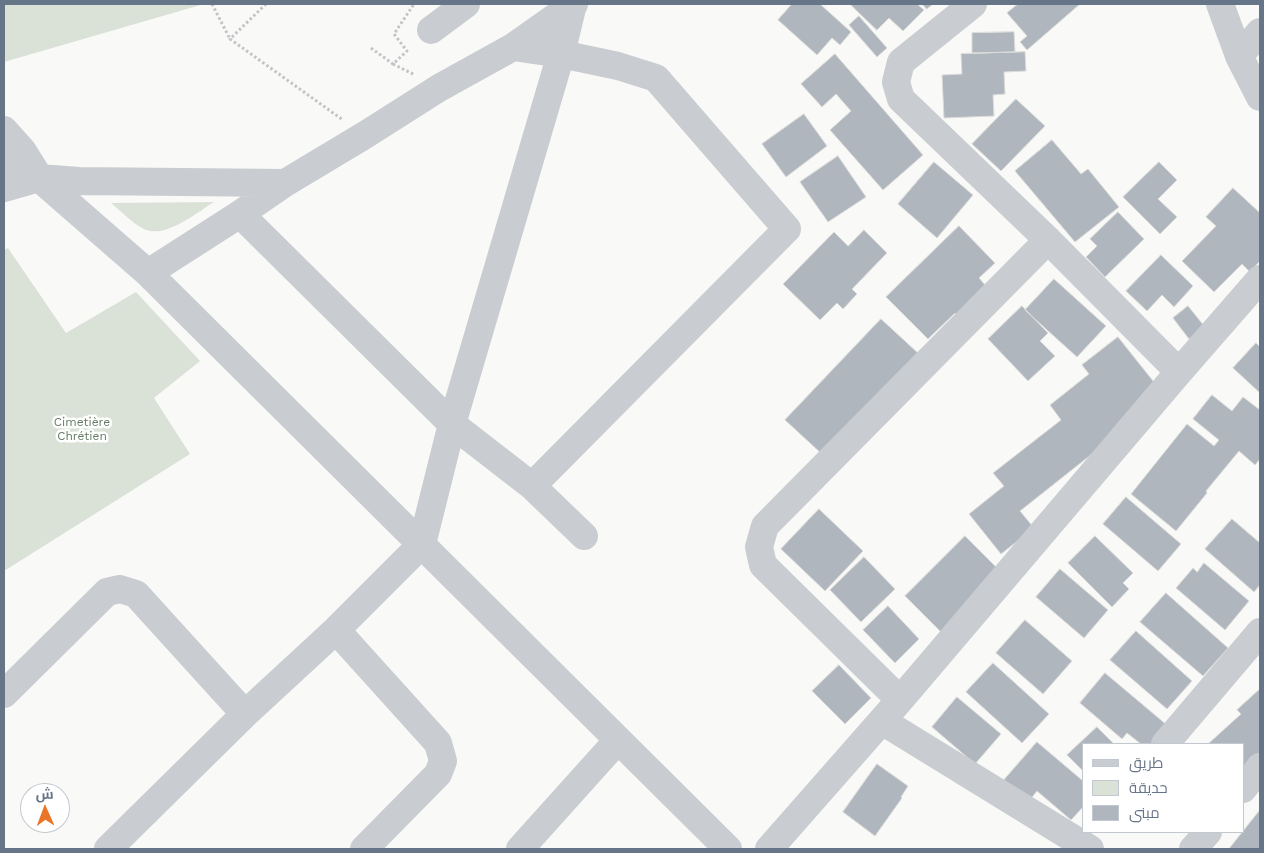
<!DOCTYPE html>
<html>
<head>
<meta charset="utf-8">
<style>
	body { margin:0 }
	#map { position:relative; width:1264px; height:853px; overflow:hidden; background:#f9f9f7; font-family:"Work Sans",Cairo,sans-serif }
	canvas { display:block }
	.frame { position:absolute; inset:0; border:5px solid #677589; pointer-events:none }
	.legend { position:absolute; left:1082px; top:743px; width:162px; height:90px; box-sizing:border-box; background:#fff; border:1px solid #c2c8d0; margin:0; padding:6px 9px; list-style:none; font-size:15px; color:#677589 }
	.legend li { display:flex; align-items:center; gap:10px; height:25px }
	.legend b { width:25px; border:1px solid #c2c8d0 }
	.north { position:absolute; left:20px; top:783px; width:50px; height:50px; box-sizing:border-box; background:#fff; border:1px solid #c2c8d0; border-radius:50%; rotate:358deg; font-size:14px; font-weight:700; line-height:20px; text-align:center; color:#677589 }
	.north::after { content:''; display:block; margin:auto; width:18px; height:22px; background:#ea7427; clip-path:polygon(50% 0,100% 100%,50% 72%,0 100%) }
</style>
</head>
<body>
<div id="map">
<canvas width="1264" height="853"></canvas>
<div class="frame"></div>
<ul class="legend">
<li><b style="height:6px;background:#c9ccd0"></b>طريق</li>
<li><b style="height:14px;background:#dae2d8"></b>حديقة</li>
<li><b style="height:14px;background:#b0b6be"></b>مبنى</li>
</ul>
<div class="north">ش</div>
</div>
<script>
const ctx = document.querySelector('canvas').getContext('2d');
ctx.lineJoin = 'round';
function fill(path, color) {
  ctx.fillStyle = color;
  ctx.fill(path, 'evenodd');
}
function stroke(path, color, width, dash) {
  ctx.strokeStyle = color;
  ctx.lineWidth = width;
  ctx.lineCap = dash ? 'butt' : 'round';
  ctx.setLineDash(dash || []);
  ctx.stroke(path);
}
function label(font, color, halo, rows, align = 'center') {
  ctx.font = font + ' "Work Sans",sans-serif';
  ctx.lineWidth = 5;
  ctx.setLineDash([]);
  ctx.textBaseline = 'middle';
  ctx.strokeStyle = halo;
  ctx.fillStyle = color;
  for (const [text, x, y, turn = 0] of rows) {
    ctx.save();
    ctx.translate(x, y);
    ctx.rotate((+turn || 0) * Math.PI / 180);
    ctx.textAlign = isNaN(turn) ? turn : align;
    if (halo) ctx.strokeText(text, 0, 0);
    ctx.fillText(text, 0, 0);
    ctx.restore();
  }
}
const green = new Path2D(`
	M4 4H204L4 62Z
	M214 202C196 213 163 241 142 228 131 222 121 211 111 203Z
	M8 248 66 333 136 292 200 361 154 398 190 454 4 571V250Z`);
const building = new Path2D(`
	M792 4H820L851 32 840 45 832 38 817 55 778 20Z
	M850 4H917L924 10 903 31 889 18 877 30Z
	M922 4H933L927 9Z
	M1018 4H1080L1027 50 1020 42 1027 36 1007 13Z
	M859 16 887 48 877 57 849 25Z
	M1014 32 1015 52 972 53V33Z
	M1025 52 1026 71 1004 72 1005 94 993 95 994 116 944 118 942 75 962 74 961 54Z
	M835 54 923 155 883 190 830 130 851 111 836 94 822 107 801 84Z
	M1016 99 1045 126 1001 171 972 144Z
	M804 114 827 146 786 177 762 144Z
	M1052 140 1081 174 1088 169 1119 207 1075 242 1015 171Z
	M838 156 866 197 828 222 800 182Z
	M934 162 973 195 937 238 898 204Z
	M1159 162 1177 180 1158 199 1177 217 1160 234 1123 197Z
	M1233 188 1260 213V261L1250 272 1242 264 1214 292 1182 261 1216 226 1206 217Z
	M1118 212 1144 239 1105 277 1086 257 1097 246 1090 239Z
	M959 226 995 263 979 278 992 293 963 321 955 313 928 339 886 297Z
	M864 230 887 253 852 289 857 294 843 309 837 303 820 320 783 284 834 232 848 246Z
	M1161 255 1193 286 1174 307 1162 295 1147 311 1126 291Z
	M1054 279 1106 326 1077 357 1025 310Z
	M1022 306 1048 333 1040 341 1055 356 1028 381 988 339Z
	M1188 306 1205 327 1189 339 1173 318Z
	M881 319 919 354 823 455 785 420Z
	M1118 337 1165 396 1020 511 1034 528 1001 554 969 514 1004 486 993 473 1061 420 1050 405 1089 374 1082 365Z
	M1256 343 1260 347V393L1233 368Z
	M1212 395 1232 411 1243 397 1260 410V459L1255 465 1239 451 1206 491 1207 493 1176 531 1131 494 1187 424 1214 446 1219 440 1193 419Z
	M1126 497 1181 544 1158 571 1103 524Z
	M819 509 863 551 825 591 781 549Z
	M1232 519 1260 543V585L1254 592 1205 549Z
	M965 536 999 570 941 632 905 596Z
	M1095 536 1133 573 1123 583 1129 589 1112 607 1068 563Z
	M864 557 895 589 861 622 830 590Z
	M1204 563 1249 601 1225 630 1176 588 1193 568 1197 572Z
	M1060 569 1108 610 1084 638 1036 597Z
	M1166 593 1228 648 1203 676 1140 622Z
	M888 606 919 639 895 663 863 630Z
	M1025 620 1072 661 1043 694 996 653Z
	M1136 631 1192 681 1167 709 1110 660Z
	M993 663 1049 714 1022 743 966 692Z
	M839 665 871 698 845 724 812 691Z
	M1105 673 1168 726 1153 744H1141L1127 733 1122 739 1080 703Z
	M1260 689V758L1243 775V744H1208L1241 714 1237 710Z
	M957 697 1001 734 975 764 932 727Z
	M1097 727 1114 744H1083V771L1067 755Z
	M1037 742 1083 781V807L1071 820 1037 791 1029 801 1004 780Z
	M877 764 908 786 901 797 902 798 875 836 843 812Z
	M1260 810V849H1229Z`);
const path = new Path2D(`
	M212 4 230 39
	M266 4 230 39 343 120
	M371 48 393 64 407 51 394 34 414 4
	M393 64 415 75`);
const minor = new Path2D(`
	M973 4 901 62 896 82 901 99 1048 240 1179 372
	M1220 4 1239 56 1260 97
	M431 30 466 4
	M513 47 561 54 618 66 656 78 787 229 532 486
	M1239 56 1260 32
	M4 130 22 150 37 174
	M4 158 39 178 148 273 728 849
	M4 188 39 178 79 181 285 183
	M240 214 452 424 532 486 584 536
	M148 273 240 214 285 183 365 135 439 88 513 47 574 4
	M336 630 438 743 443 761 438 774 364 849
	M4 694 107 592 120 589 136 594 245 714
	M900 700 763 565 759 547 765 526 1048 240
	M882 721 1090 849
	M1165 744 1260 632
	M1243 789 1260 767
	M108 849 245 714 336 630 422 544 452 424 561 54 573 4
	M520 849 618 740
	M769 849 900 700 1179 372 1260 279
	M1193 849 1208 832`);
const parkNames = [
	["Cimetière",82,422],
	["Chrétien",82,436]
];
fill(green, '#dae2d8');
fill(building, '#b0b6be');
stroke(building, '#dbdbd9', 1);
stroke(path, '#c3c4c7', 3, [2.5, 2.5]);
stroke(minor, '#c9ccd0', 28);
label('12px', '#647a63', '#fff', parkNames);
</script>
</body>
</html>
